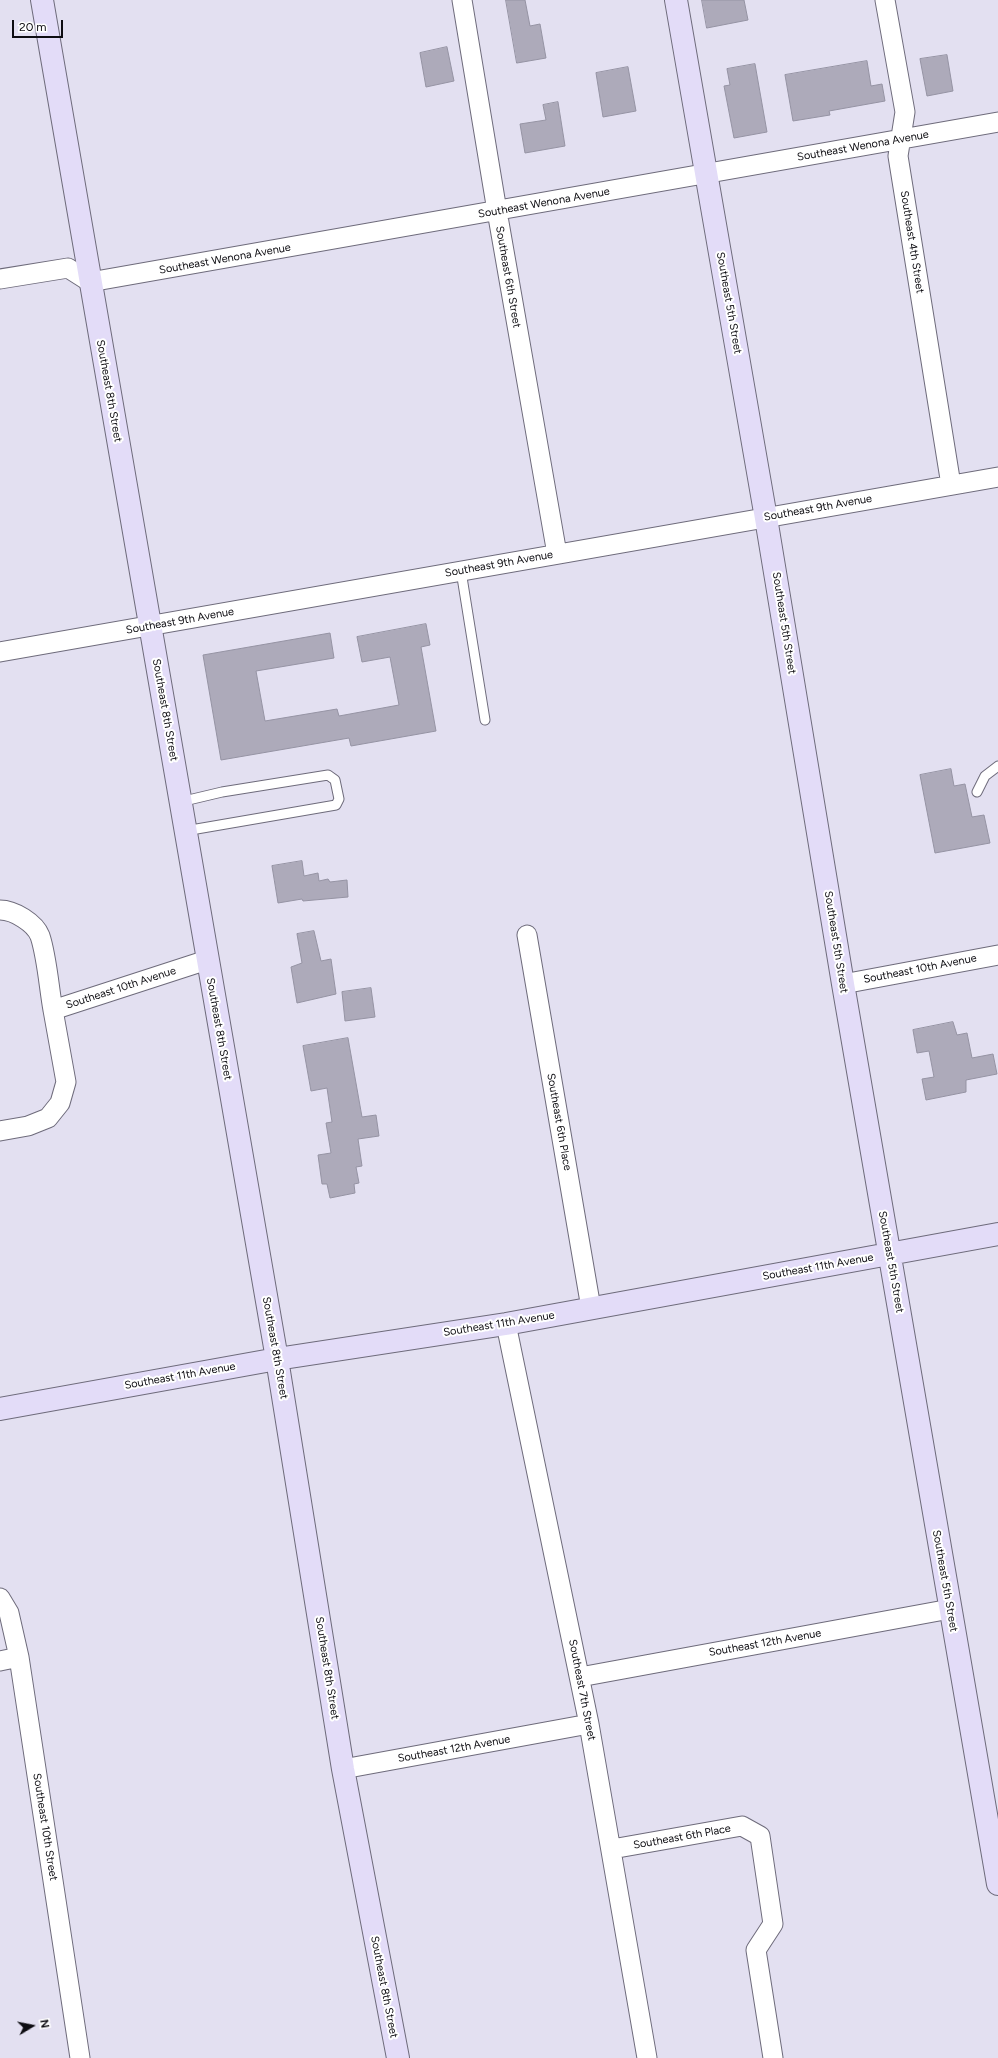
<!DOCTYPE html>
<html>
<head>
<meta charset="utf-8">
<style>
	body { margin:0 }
	#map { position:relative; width:998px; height:2058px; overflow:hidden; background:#e3e0f1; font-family:Figtree,sans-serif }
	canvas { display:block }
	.north { position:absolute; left:12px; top:2006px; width:40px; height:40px; -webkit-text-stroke:3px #fff; paint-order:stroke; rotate:80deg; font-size:11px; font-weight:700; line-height:16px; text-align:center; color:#0e0d12 }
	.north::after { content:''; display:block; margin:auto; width:14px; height:18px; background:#0e0d12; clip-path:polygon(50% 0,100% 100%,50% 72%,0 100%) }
	.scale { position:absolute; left:12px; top:20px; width:51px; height:18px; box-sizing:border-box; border:2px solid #0e0d12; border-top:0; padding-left:5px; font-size:12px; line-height:14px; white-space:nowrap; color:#0e0d12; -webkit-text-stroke:3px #fff; paint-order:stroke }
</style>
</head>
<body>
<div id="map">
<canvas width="998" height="2058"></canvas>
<div class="north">N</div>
<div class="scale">20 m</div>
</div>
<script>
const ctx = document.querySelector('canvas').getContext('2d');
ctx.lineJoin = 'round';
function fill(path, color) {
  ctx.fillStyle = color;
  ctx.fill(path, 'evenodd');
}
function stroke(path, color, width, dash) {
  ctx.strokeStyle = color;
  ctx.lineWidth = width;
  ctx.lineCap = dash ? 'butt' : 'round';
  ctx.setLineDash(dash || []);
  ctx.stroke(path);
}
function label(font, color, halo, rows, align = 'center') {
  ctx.font = font + ' Figtree,sans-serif';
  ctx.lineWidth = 4;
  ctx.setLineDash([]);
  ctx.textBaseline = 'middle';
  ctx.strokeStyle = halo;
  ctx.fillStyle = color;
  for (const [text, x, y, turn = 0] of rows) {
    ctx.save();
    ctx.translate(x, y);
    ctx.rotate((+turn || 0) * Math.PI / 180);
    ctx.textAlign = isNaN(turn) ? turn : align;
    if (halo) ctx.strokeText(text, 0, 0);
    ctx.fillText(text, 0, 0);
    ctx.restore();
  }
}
const building = new Path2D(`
	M506 0H525L530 26 540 24 546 58 517 63Z
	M702 0H744L748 20 707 28Z
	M447 47 454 81 426 87 420 53Z
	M947 55 953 91 927 96 920 59Z
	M867 61 871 86 882 84 885 101 829 111 830 115 793 121 785 75Z
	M755 64 767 132 734 138 724 86 730 85 727 69Z
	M628 67 636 111 603 117 596 73Z
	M558 102 565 146 525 153 520 124 546 120 543 105Z
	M426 624 430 645 421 647 436 731 351 746 349 738 221 760 203 655 330 633 334 658 256 671 265 721 337 709 339 716 399 705 390 657 362 662 357 637Z
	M951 769 954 786 965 784 972 817 984 815 990 843 935 853 920 775Z
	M302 861 304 876 318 873 319 881 328 879 330 882 347 880 348 897 303 901 302 899 278 903 272 866Z
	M314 931 321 961 331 959 336 994 297 1003 291 967 302 963 297 934Z
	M371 988 375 1017 345 1021 342 992Z
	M953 1022 957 1035 967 1033 972 1058 993 1054 997 1074 966 1080V1092L926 1100 922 1079 934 1077 929 1051 917 1053 913 1030Z
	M348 1038 362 1117 376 1115 379 1136 358 1139 362 1166 356 1167 359 1183 354 1184 355 1193 330 1198 327 1184H322L318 1155 331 1153 326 1123 332 1122 327 1088 311 1091 303 1046Z`);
const lane = new Path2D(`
	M461 571 485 720
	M977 792 985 776 998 766
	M180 802 222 792 328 775 335 780 339 799 336 805 185 831`);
const street = new Path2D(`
	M462 0 497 211 557 554
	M885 0 905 112 898 156 951 485
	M0 279 68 268 90 282 998 122
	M0 652 998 477
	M0 910C14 910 35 923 40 936 47 957 49 988 53 1010
	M527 935 591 1308
	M843 984 998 955
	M0 1131 28 1126 48 1118 60 1103 66 1082 53 1010 207 960
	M506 1324 589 1724 647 2058
	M0 1598 9 1613 19 1657 80 2058
	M0 1661 19 1657
	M580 1677 950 1609
	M343 1769 589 1724
	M612 1849 742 1826 760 1836 773 1924 756 1950 773 2058`);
const secondary = new Path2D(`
	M42 0 277 1359 343 1769 398 2058
	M676 0 766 518 843 984 998 1884
	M0 1409 277 1359 506 1324 998 1234`);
const streetNames = [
	["Southeast Wenona Avenue",863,146,-10],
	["Southeast Wenona Avenue",544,203,-10],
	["Southeast 4th Street",912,242,81],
	["Southeast Wenona Avenue",225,259,-10],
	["Southeast 6th Street",508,277,80],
	["Southeast 5th Street",729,303,80],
	["Southeast 8th Street",109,391,80],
	["Southeast 9th Avenue",818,508,-10],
	["Southeast 9th Avenue",499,564,-10],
	["Southeast 9th Avenue",180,621,-10],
	["Southeast 5th Street",784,623,81],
	["Southeast 8th Street",165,710,80],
	["Southeast 5th Street",836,942,81],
	["Southeast 10th Avenue",920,969,-11],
	["Southeast 10th Avenue",121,988,-18],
	["Southeast 8th Street",219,1029,80],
	["Southeast 6th Place",559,1122,80],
	["Southeast 5th Street",891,1262,80],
	["Southeast 11th Avenue",818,1267,-10],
	["Southeast 11th Avenue",499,1324,-9],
	["Southeast 8th Street",275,1348,80],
	["Southeast 11th Avenue",180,1376,-10],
	["Southeast 5th Street",945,1581,80],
	["Southeast 12th Avenue",765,1643,-10],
	["Southeast 8th Street",327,1668,81],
	["Southeast 7th Street",582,1690,79],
	["Southeast 12th Avenue",454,1749,-10],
	["Southeast 10th Street",45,1827,81],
	["Southeast 6th Place",682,1837,-10],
	["Southeast 8th Street",384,1987,79]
];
fill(building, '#adaaba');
stroke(building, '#9593a3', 1);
stroke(lane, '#6e6b7b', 11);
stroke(street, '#6e6b7b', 21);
stroke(secondary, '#6e6b7b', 24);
stroke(lane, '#fff', 9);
stroke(street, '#fff', 19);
stroke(secondary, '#e3dcf8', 22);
label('11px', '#0e0d12', '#fff', streetNames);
</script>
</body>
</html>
